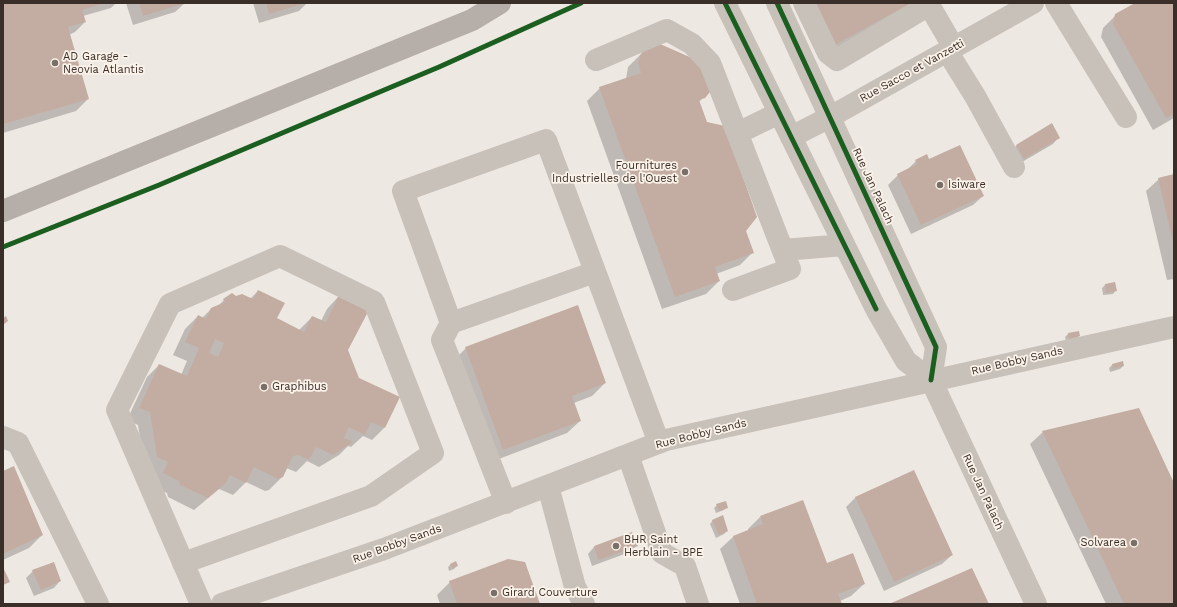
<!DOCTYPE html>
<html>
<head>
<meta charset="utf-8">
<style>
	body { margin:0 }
	#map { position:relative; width:1177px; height:607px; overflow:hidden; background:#eee8e2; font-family:"Work Sans",sans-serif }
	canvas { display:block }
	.frame { position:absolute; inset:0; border:4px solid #392e28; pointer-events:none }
</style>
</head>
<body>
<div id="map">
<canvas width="1177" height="607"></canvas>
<div class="frame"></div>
</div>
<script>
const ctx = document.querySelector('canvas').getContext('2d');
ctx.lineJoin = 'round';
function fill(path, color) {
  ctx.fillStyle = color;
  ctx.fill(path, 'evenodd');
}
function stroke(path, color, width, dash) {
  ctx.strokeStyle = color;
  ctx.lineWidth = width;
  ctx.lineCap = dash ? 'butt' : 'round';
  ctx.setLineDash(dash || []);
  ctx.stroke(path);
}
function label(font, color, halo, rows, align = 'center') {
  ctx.font = font + ' "Work Sans",sans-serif';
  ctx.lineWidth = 3.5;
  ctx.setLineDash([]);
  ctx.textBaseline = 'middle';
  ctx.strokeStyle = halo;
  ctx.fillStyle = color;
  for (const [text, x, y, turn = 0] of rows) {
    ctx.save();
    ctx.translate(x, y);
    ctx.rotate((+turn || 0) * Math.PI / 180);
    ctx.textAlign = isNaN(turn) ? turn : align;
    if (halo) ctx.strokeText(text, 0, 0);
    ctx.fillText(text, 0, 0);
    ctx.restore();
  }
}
const shadow = new Path2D(`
	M3 3H116L111 8 83 16 85 22 75 32 69 35 88 99 76 111 3 133Z
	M126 3H185L175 12 133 25Z
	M253 3H307L299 11 259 23Z
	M796 3H919L822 57Z
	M1137 3H1173L1174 5V118L1153 130 1101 37 1103 28 1116 15Z
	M641 54 704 97 699 102 753 252 740 265 716 274 719 281 706 294 662 309 587 101 600 88 626 79 628 67Z
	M1059 137 1053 144 1017 165 1010 152 1016 146Z
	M929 160 983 196 973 205 911 234 888 185 898 175 906 171 916 161Z
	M1174 175V279L1167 280 1146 191 1159 179Z
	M1114 283 1116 290 1113 294 1103 295 1102 288 1105 285Z
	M258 291 276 319 299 330 312 317 321 321 327 309 339 296 347 350 358 378 399 398 384 428 372 440 363 436 351 447 348 446 339 455 319 467 307 461 296 472 286 468 282 477 269 490 265 491 246 482 233 495 219 489 194 510 168 497 167 493 151 486 145 470 138 425 127 420 147 377 159 365 181 375 187 361 173 355 185 329 198 316 202 318 212 308 218 306 224 300 236 297 250 299Z
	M1068 334 1079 336 1076 339 1066 341 1065 337Z
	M466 348 605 383 592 396 574 403 580 421 567 433 491 462 453 361Z
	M1122 362 1123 366 1120 369 1110 372 1109 368 1112 365Z
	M1043 432 1174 485V604H1106L1030 444Z
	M3 472 42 535 29 548 3 560Z
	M856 497 952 555 942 564 884 591 846 507Z
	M717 505 727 507 724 510 716 513 714 508Z
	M760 517 826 564 864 584 851 596 840 601 841 604H740L720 549 733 537 748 531V529Z
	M713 520 727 531 724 534 716 538 710 524Z
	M632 533 636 546 630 552 592 566 588 554 594 547Z
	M451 564 457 566 454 569 449 571 448 567Z
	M33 571 60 581 54 588 34 596 26 578Z
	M450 582 539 604H440L437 595Z`);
const building = new Path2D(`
	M3 3H104L82 10 86 22 68 27 89 99 3 124Z
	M139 3H185L143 16Z
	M266 3H305L269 14Z
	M814 3H911L835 45Z
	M1135 3H1174V114L1166 118 1113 24 1115 14Z
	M660 44 701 62 715 86 705 98 699 100 707 122 725 126 757 217 746 231 754 253 715 267 720 281 675 297 599 87 641 73 638 63 641 54 644 50Z
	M1052 123 1060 138 1024 159 1016 145Z
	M960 145 984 196 921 225 897 174 917 164 915 160 927 154 929 159Z
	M1174 174V241L1173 242 1158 178Z
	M1115 282 1117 291 1106 293 1105 284Z
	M258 290 285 303 277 318 304 332 312 316 326 322 339 295 369 310 348 350 359 378 400 397 385 428 371 422 365 435 349 427 344 438 353 442 333 455 316 447 309 460 298 455 293 456 283 477 278 479 254 467 246 483 230 475 226 483 208 498 180 485 179 481 163 473 168 462 157 457 150 412 139 408 159 364 187 376 199 348 185 342 198 315 206 319 211 308 225 302 223 299 232 293 236 296 242 294 253 299ZM215 339 224 343 218 357 209 353Z
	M578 305 606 383 572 396 581 421 503 450 465 347Z
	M6 316 8 321 3 325V318Z
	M1079 331 1080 336 1069 339 1068 333Z
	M1123 361 1124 366 1113 369 1112 364Z
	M1139 408 1174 483V604H1124L1042 431Z
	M14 466 43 535 3 554V471Z
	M914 470 953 555 894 582 855 497Z
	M803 500 827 563 853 553 865 584 838 594 842 604H757L733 536 763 524 760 516Z
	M726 501 728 508 719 511 716 504Z
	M723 515 728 531 719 535 712 520Z
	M632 532 638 546 598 560 594 546Z
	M508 559 525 562 540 604H457L449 581Z
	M456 561 458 566 452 568 450 564Z
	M54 562 61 581 41 590 32 570Z
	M3 567 10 582 3 585Z
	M972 568 989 604H889Z`);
const minor = new Path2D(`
	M725 3 876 309 906 361 931 380 1036 604
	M777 3 936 347 931 380
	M804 3 828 53 837 60 929 5 954 48
	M1056 3 1126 117
	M947 51 975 96 1014 167
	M596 60 667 30 692 44 710 63 790 269 733 290
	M738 133 779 113
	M791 137 830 117 1033 3
	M783 250 844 245
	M595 272 451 323 403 191 546 140C584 241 621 342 659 443
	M451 323 442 340 506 503
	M3 437 18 443 98 604
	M628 455 662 553 685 566 698 604
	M548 486 575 587 584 604
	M183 563 371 496 433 453 374 302 280 256 170 304 117 410C145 475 173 540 201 604
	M222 604 384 549 666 440 1174 327`);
const major = new Path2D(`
	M3 211 472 20 500 3`);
const cycleway = new Path2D(`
	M725 3 876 309
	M777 3 936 347 931 380
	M3 247 159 185 339 109 439 67 581 3`);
const markers = [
	[55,63,4,"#786f69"],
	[685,172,4,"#786f69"],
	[940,185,4,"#786f69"],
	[264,387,4,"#786f69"],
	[1134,543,4,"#786f69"],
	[616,546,4,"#786f69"],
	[494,593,4,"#786f69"]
];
const poiNames = [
	["AD Garage -",63,57],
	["Neovia Atlantis",63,70],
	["Fournitures",677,166,"right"],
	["Industrielles de l'Ouest",677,179,"right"],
	["Isiware",948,185],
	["Graphibus",272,387],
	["BHR Saint",624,540],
	["Herblain - BPE",624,553],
	["Solvarea",1126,543,"right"],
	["Girard Couverture",502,593]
];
const streetNames = [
	["Rue Sacco et Vanzetti",912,71,-29],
	["Rue Jan Palach",873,186,65],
	["Rue Bobby Sands",1017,361,-13],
	["Rue Bobby Sands",701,434,-14],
	["Rue Jan Palach",983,492,65],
	["Rue Bobby Sands",397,544,-20]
];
fill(shadow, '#0003');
fill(building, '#c3aca2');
stroke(minor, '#c8c1ba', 22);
stroke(major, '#b6afa9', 22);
stroke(cycleway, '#1b5e20', 5);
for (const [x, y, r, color] of markers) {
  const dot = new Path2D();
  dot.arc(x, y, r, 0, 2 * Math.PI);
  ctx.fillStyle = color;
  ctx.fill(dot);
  stroke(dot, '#fbf3e9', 1.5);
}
label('11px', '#392e28', '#fbf3e9', poiNames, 'left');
label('11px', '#392e28', '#fbf3e9', streetNames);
</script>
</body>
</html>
